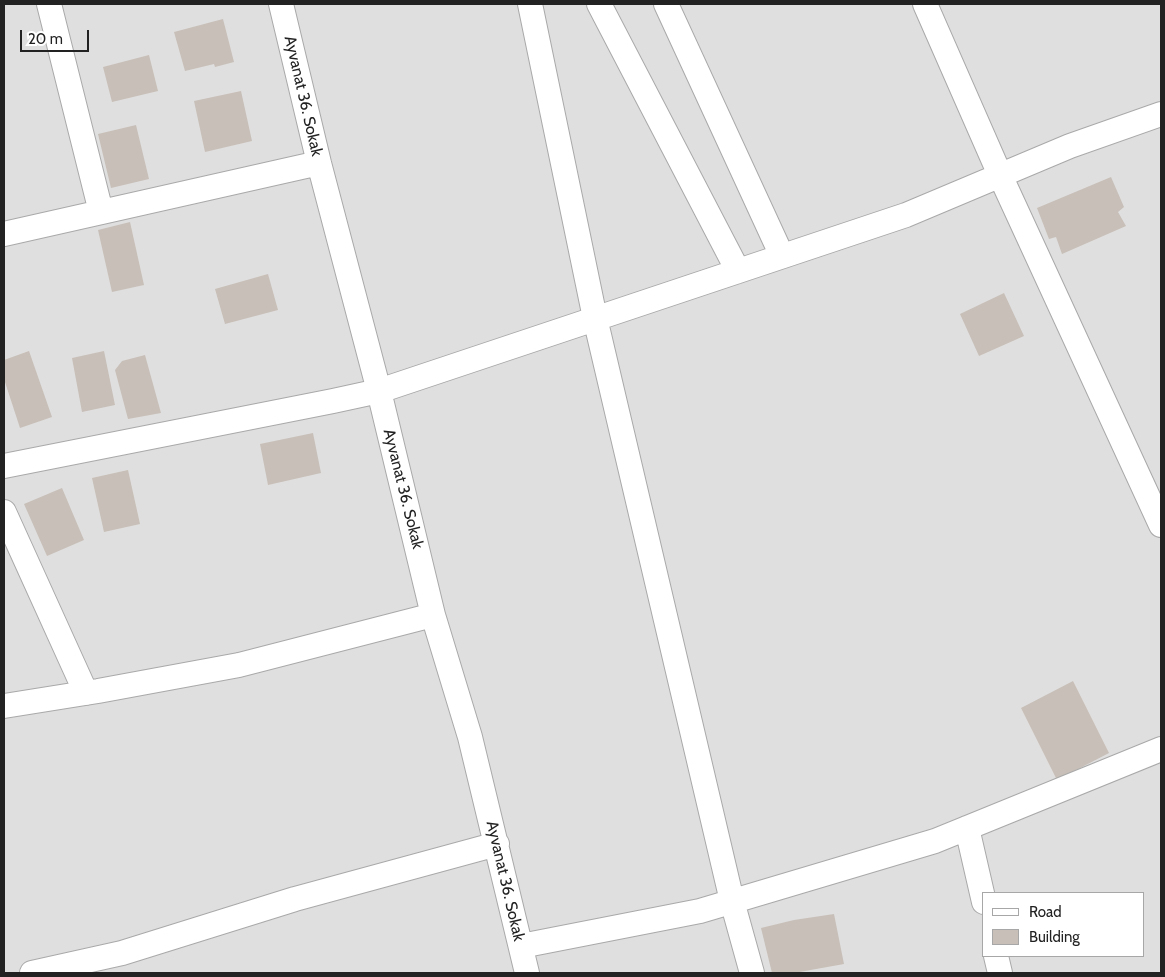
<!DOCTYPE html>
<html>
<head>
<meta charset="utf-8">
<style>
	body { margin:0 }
	#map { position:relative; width:1165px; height:977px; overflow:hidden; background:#f2efe9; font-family:Cabin,sans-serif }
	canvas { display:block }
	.frame { position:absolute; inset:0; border:5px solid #222; pointer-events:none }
	.legend { position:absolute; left:982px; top:892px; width:162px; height:65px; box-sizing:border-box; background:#fff; border:1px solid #a7a7a7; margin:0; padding:6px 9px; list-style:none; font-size:15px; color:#222 }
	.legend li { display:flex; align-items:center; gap:10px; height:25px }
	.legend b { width:25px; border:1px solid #a7a7a7 }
	.scale { position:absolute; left:20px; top:30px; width:69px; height:22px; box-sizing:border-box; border:2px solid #222; border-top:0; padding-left:6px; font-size:15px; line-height:18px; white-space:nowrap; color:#222; -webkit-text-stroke:4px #fff; paint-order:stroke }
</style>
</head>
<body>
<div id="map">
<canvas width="1165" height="977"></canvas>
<div class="frame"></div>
<ul class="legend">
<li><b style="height:6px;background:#fff"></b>Road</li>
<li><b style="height:14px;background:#c7bfb8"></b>Building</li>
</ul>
<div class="scale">20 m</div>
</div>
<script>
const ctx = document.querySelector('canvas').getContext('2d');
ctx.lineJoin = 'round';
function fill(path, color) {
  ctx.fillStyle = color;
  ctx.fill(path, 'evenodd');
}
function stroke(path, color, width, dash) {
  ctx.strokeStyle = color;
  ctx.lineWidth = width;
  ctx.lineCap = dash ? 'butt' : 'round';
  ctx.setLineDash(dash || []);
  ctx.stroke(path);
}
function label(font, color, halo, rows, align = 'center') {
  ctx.font = font + ' Cabin,sans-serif';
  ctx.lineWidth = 4.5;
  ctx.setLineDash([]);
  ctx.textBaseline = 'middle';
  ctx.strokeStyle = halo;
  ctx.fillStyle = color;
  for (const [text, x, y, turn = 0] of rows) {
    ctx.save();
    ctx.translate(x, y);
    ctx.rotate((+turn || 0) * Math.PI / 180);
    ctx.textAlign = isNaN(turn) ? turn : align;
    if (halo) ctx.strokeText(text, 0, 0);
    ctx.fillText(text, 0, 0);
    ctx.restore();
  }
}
const residential = new Path2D(`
	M4 4H1161V973H4ZM984 893H1144V956H984Z`);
const building = new Path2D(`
	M223 19 234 62 215 67 214 64 185 71 174 32Z
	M149 55 158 91 112 102 103 67Z
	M241 91 252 141 205 152 194 101Z
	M136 125 149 179 111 188 98 134Z
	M1111 177 1124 207 1118 212 1126 226 1062 254 1056 237 1049 239 1037 208Z
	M130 222 144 285 112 292 98 230Z
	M268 274 278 310 225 324 215 289Z
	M1004 293 1024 336 979 356 960 314Z
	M29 351 52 417 20 428 4 379V360Z
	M104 351 115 405 82 412 72 358Z
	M145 355 161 413 128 419 115 370 122 361Z
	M313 433 321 473 268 485 260 444Z
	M128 470 140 524 104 532 92 478Z
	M62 488 84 540 47 556 24 504Z
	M1073 681 1109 753 1057 780 1021 708Z
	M834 914 844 964 794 973H772L761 928 794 920Z`);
const minor = new Path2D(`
	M49 4 101 212
	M281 4 319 163 379 391 433 615 470 737 527 973
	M530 4 595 318 732 901 752 973
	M599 4 738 271
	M666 4 782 256
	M925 4 1000 175 1161 525
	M4 234 319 163
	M4 466 333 401 379 391 906 215 1070 146 1161 114
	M4 512 86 693
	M4 706 98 691 239 665 433 615
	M967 828 984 902
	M521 946 700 911 935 841 1161 749
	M996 956 1000 973
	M32 973 122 953 295 899 497 844`);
const streetNames = [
	["Ayvanat 36. Sokak",303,96,77],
	["Ayvanat 36. Sokak",403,489,76],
	["Ayvanat 36. Sokak",505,881,77]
];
fill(residential, '#e0dfdf');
fill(building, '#c7bfb8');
stroke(minor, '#a9a9a9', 26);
stroke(minor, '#fff', 24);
label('16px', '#222', '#fff', streetNames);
</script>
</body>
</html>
